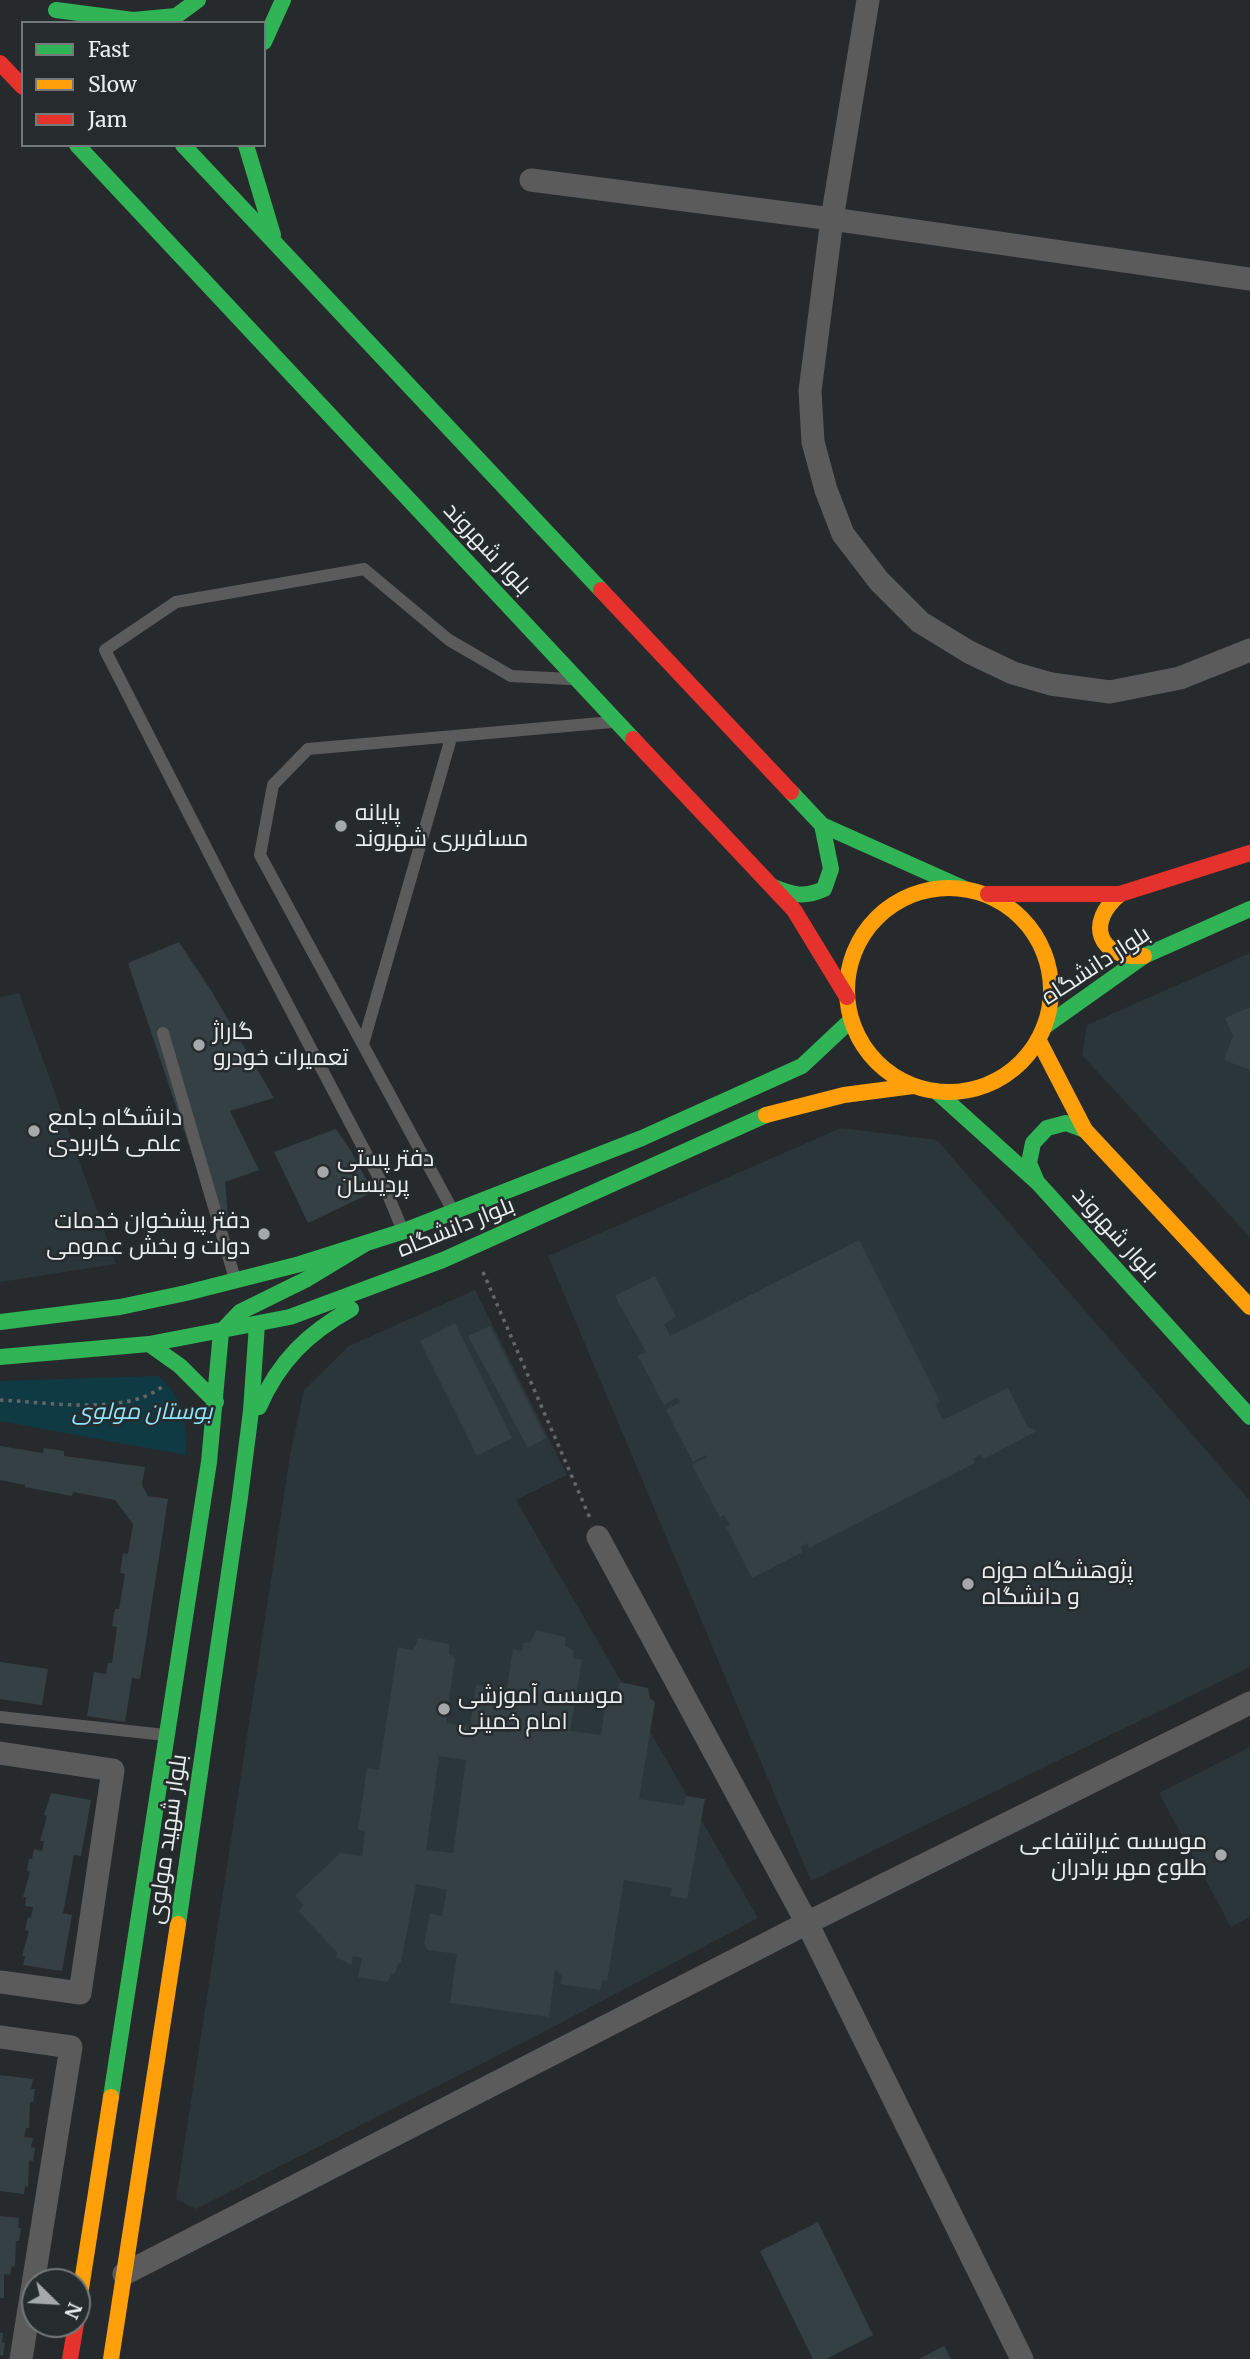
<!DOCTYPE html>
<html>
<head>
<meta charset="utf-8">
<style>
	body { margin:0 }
	#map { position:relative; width:1250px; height:2359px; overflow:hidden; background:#272a2c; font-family:Merriweather,serif }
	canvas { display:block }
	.legend { position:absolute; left:21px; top:21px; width:245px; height:126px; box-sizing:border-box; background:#262b2d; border:2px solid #74797b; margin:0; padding:9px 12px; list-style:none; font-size:21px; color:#eaeeef }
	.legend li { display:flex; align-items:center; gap:14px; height:35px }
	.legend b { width:35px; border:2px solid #74797b }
	.north { position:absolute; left:21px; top:2268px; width:70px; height:70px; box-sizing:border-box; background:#262b2d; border:2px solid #74797b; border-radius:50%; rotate:114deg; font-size:19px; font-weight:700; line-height:28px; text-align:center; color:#eaeeef }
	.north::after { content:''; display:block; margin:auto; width:24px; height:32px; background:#a6a9ab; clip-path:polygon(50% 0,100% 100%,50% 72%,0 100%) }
</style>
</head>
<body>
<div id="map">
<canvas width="1250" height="2359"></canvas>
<ul class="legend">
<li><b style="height:9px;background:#30b455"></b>Fast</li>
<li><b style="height:9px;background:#ff9f0a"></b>Slow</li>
<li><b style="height:9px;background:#e5322d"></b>Jam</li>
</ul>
<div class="north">N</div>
</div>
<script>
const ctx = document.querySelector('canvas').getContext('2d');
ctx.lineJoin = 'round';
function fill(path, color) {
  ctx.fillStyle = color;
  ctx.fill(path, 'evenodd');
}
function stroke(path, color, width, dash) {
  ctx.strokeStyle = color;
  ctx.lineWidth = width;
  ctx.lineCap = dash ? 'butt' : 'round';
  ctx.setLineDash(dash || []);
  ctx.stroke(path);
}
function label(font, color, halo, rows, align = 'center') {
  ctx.font = font + ' Merriweather,Cairo,serif';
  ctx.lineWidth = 5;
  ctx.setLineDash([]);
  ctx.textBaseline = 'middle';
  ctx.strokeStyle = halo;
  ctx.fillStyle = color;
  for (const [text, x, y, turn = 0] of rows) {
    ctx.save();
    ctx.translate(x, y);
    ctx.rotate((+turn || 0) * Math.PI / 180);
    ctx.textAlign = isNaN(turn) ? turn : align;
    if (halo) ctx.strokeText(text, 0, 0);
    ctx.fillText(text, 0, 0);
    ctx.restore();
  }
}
const built = new Path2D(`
	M1250 953V1237L1082 1055 1087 1025Z
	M19 993 116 1264 0 1282V997Z
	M841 1128 937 1140 1250 1501V1667L811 1881 548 1256Z
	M475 1290 567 1475 516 1500 758 1918 536 2036 196 2209 176 2199 290 1456 304 1390 349 1346Z
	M1250 1747V1917L1231 1927 1159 1793Z`);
const green = new Path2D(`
	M158 1376C183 1396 187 1424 186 1455L0 1421V1381Z`);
const building = new Path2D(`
	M179 942 212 992 274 1098 230 1111 259 1170 225 1182 228 1217 214 1220 128 963Z
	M1250 1007V1070L1224 1060 1233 1036 1225 1018Z
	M336 1129 351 1151 373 1192 308 1223 274 1152Z
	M859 1240 940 1402 935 1404 943 1420 1008 1388 1028 1427 1037 1431 984 1459 981 1454 973 1459 975 1463 809 1548 807 1543 800 1547 803 1552 752 1578 726 1527 730 1525 724 1515 720 1517 692 1465 707 1457 706 1455 693 1462 666 1410 680 1402 677 1397 664 1405 638 1356 646 1352 615 1296 655 1276 676 1317 664 1324 670 1336Z
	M455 1323 512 1438 477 1456 420 1341Z
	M490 1326 546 1438 528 1448 468 1336Z
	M0 1446 43 1453 44 1448 64 1451V1456L145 1467 142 1485 148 1496 168 1499 140 1679 132 1678 125 1722 87 1716 94 1672 106 1674 108 1663H112L117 1627 112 1626 115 1609H119L125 1574 120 1573 123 1553 128 1554 133 1524 115 1500 73 1492 72 1496 25 1487V1485L0 1480Z
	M536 1630 565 1637V1646L574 1651 573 1658 582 1660 570 1731 601 1735 607 1693 612 1694 617 1691 620 1682 648 1688 650 1698 655 1702 639 1799 684 1806 686 1796 705 1799 687 1899 670 1896 672 1888 624 1880 607 1981 602 1980 600 1990 561 1984 562 1976 555 1969 549 2017 450 2003 457 1954 428 1950 424 1944 430 1913 442 1916 447 1890 416 1884 401 1962 397 1965 396 1972 391 1975 387 1982 358 1977 362 1958 353 1956 351 1965 336 1957 337 1952 298 1911 304 1905 295 1896 340 1853 362 1856 365 1831 358 1830 367 1768 379 1770 398 1647 412 1650 416 1645 418 1638 449 1644V1654L455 1658 446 1723 470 1727 476 1685 507 1689 513 1649 522 1651 523 1643 531 1642ZM439 1756 466 1760 453 1853 426 1850Z
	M0 1662 48 1669 42 1705 0 1699Z
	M51 1793 91 1800 81 1856 74 1855 63 1913 72 1915 62 1971 23 1965 25 1956H22L29 1931 25 1930 28 1917 31 1918 33 1907 25 1906 26 1897H23L30 1872 27 1871 29 1858 32 1859 34 1849 42 1851 44 1841H40L47 1816 44 1815Z
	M0 2075 33 2079 31 2089H35L33 2102H30L29 2128H26L24 2137 33 2138 31 2147 35 2148 33 2161 29 2160 28 2187 25 2186 24 2194 0 2191Z
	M0 2216 19 2218 18 2228H21L19 2241H16L15 2267 12 2266 10 2275 4 2274V2298H0Z
	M818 2222 873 2335 826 2359H813L760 2251Z
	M0 2333H3L2 2342 5 2343 3 2356 0 2355Z
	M944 2346 951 2359H919Z`);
const path = new Path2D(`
	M483 1272 590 1518
	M0 1400C45 1402 127 1416 163 1386`);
const lane = new Path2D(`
	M163 1033 235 1279
	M363 1044 451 738
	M453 1211 260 855 273 785 308 749 612 722
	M403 1231 388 1195 236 906 105 650 176 602 364 569 449 640 511 676 570 679
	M0 1717 165 1735`);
const street = new Path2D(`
	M868 0 832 219 810 391 813 442 826 490 843 534 879 581 920 622 969 652 1013 673 1051 684 1110 692 1180 678 1250 650
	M531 180 832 219 1250 279
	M598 1537 807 1923 1022 2359
	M0 1753 113 1770 80 1993 0 1982
	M0 2037 71 2047 21 2359
	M124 2274 807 1923 1250 1703`);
const fast = new Path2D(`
	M56 10 133 20 176 16 198 0
	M264 42 283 0
	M77 145 633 739
	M183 145 601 590
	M246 145 273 235
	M791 792 822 825 963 888
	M773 887C793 895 804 898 824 889L831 869 822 825
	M1044 1027 1144 956 1250 909
	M936 1091 1037 1182 1250 1417
	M1037 1182 1029 1163 1033 1143 1047 1128 1066 1123 1085 1130
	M0 1322 120 1307 186 1293 300 1264 404 1231 642 1138 802 1066 851 1020
	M149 1344 180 1366 216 1402
	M0 1357 149 1344 290 1317 443 1260 766 1115
	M259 1407C279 1361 308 1333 351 1309
	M178 1924 240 1497 251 1411 257 1324
	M111 2097 209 1462 221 1332 240 1312 307 1279 365 1244`);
const slow = new Path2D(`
	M847 990a102 102 0 1 1 204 0a102 102 0 1 1-204 0Z
	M1120 894C1085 923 1098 959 1144 956
	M1038 1039 1085 1130 1250 1307
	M766 1115 844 1095 913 1086
	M77 2314 111 2097
	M111 2359 178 1924`);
const jam = new Path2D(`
	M0 63 23 87
	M601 590 791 792
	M633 739 794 910 847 997
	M988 894H1120L1250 853
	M70 2359 76 2324`);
const markers = [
	[341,826,7,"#a6a9ab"],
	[199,1045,7,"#a6a9ab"],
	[34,1131,7,"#a6a9ab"],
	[323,1172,7,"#a6a9ab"],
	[264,1234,7,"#a6a9ab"],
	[968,1584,7,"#a6a9ab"],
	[444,1709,7,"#a6a9ab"],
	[1221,1855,7,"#a6a9ab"]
];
const streetNames = [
	["بلوار شهروند",487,549,47],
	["بلوار دانشگاه",1096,966,-33],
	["بلوار دانشگاه",456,1228,-22],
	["بلوار شهروند",1115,1234,48],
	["بلوار شهید مولوی",168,1839,-82]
];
const poiNames = [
	["پایانه",355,813],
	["مسافربری شهروند",355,839],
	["گاراژ",213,1032],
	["تعمیرات خودرو",213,1058],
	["دانشگاه جامع",48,1118],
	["علمی کاربردی",48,1144],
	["دفتر پستی",337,1159],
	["پردیسان",337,1185],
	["دفتر پیشخوان خدمات",250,1221,"right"],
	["دولت و بخش عمومی",250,1247,"right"],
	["پژوهشگاه حوزه",982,1571],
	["و دانشگاه",982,1597],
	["موسسه آموزشی",458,1696],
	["امام خمینی",458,1722],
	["موسسه غیرانتفاعی",1207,1842,"right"],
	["طلوع مهر برادران",1207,1868,"right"]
];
const parkNames = [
	["بوستان مولوی",142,1412]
];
fill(built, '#2b363a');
fill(green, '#0f3a44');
fill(building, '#344044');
stroke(path, '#656666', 3.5, [3.5, 5]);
stroke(lane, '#5c5b5b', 12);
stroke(street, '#5c5b5b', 23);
stroke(fast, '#30b455', 16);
stroke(slow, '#ff9f0a', 16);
stroke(jam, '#e5322d', 16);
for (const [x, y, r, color] of markers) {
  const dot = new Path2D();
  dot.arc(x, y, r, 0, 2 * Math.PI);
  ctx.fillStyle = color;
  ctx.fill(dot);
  stroke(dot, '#262b2d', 2.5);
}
label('23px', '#eaeeef', '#262b2d', streetNames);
label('23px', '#eaeeef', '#262b2d', poiNames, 'left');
label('italic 23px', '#8de4ff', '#262b2d', parkNames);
</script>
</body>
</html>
